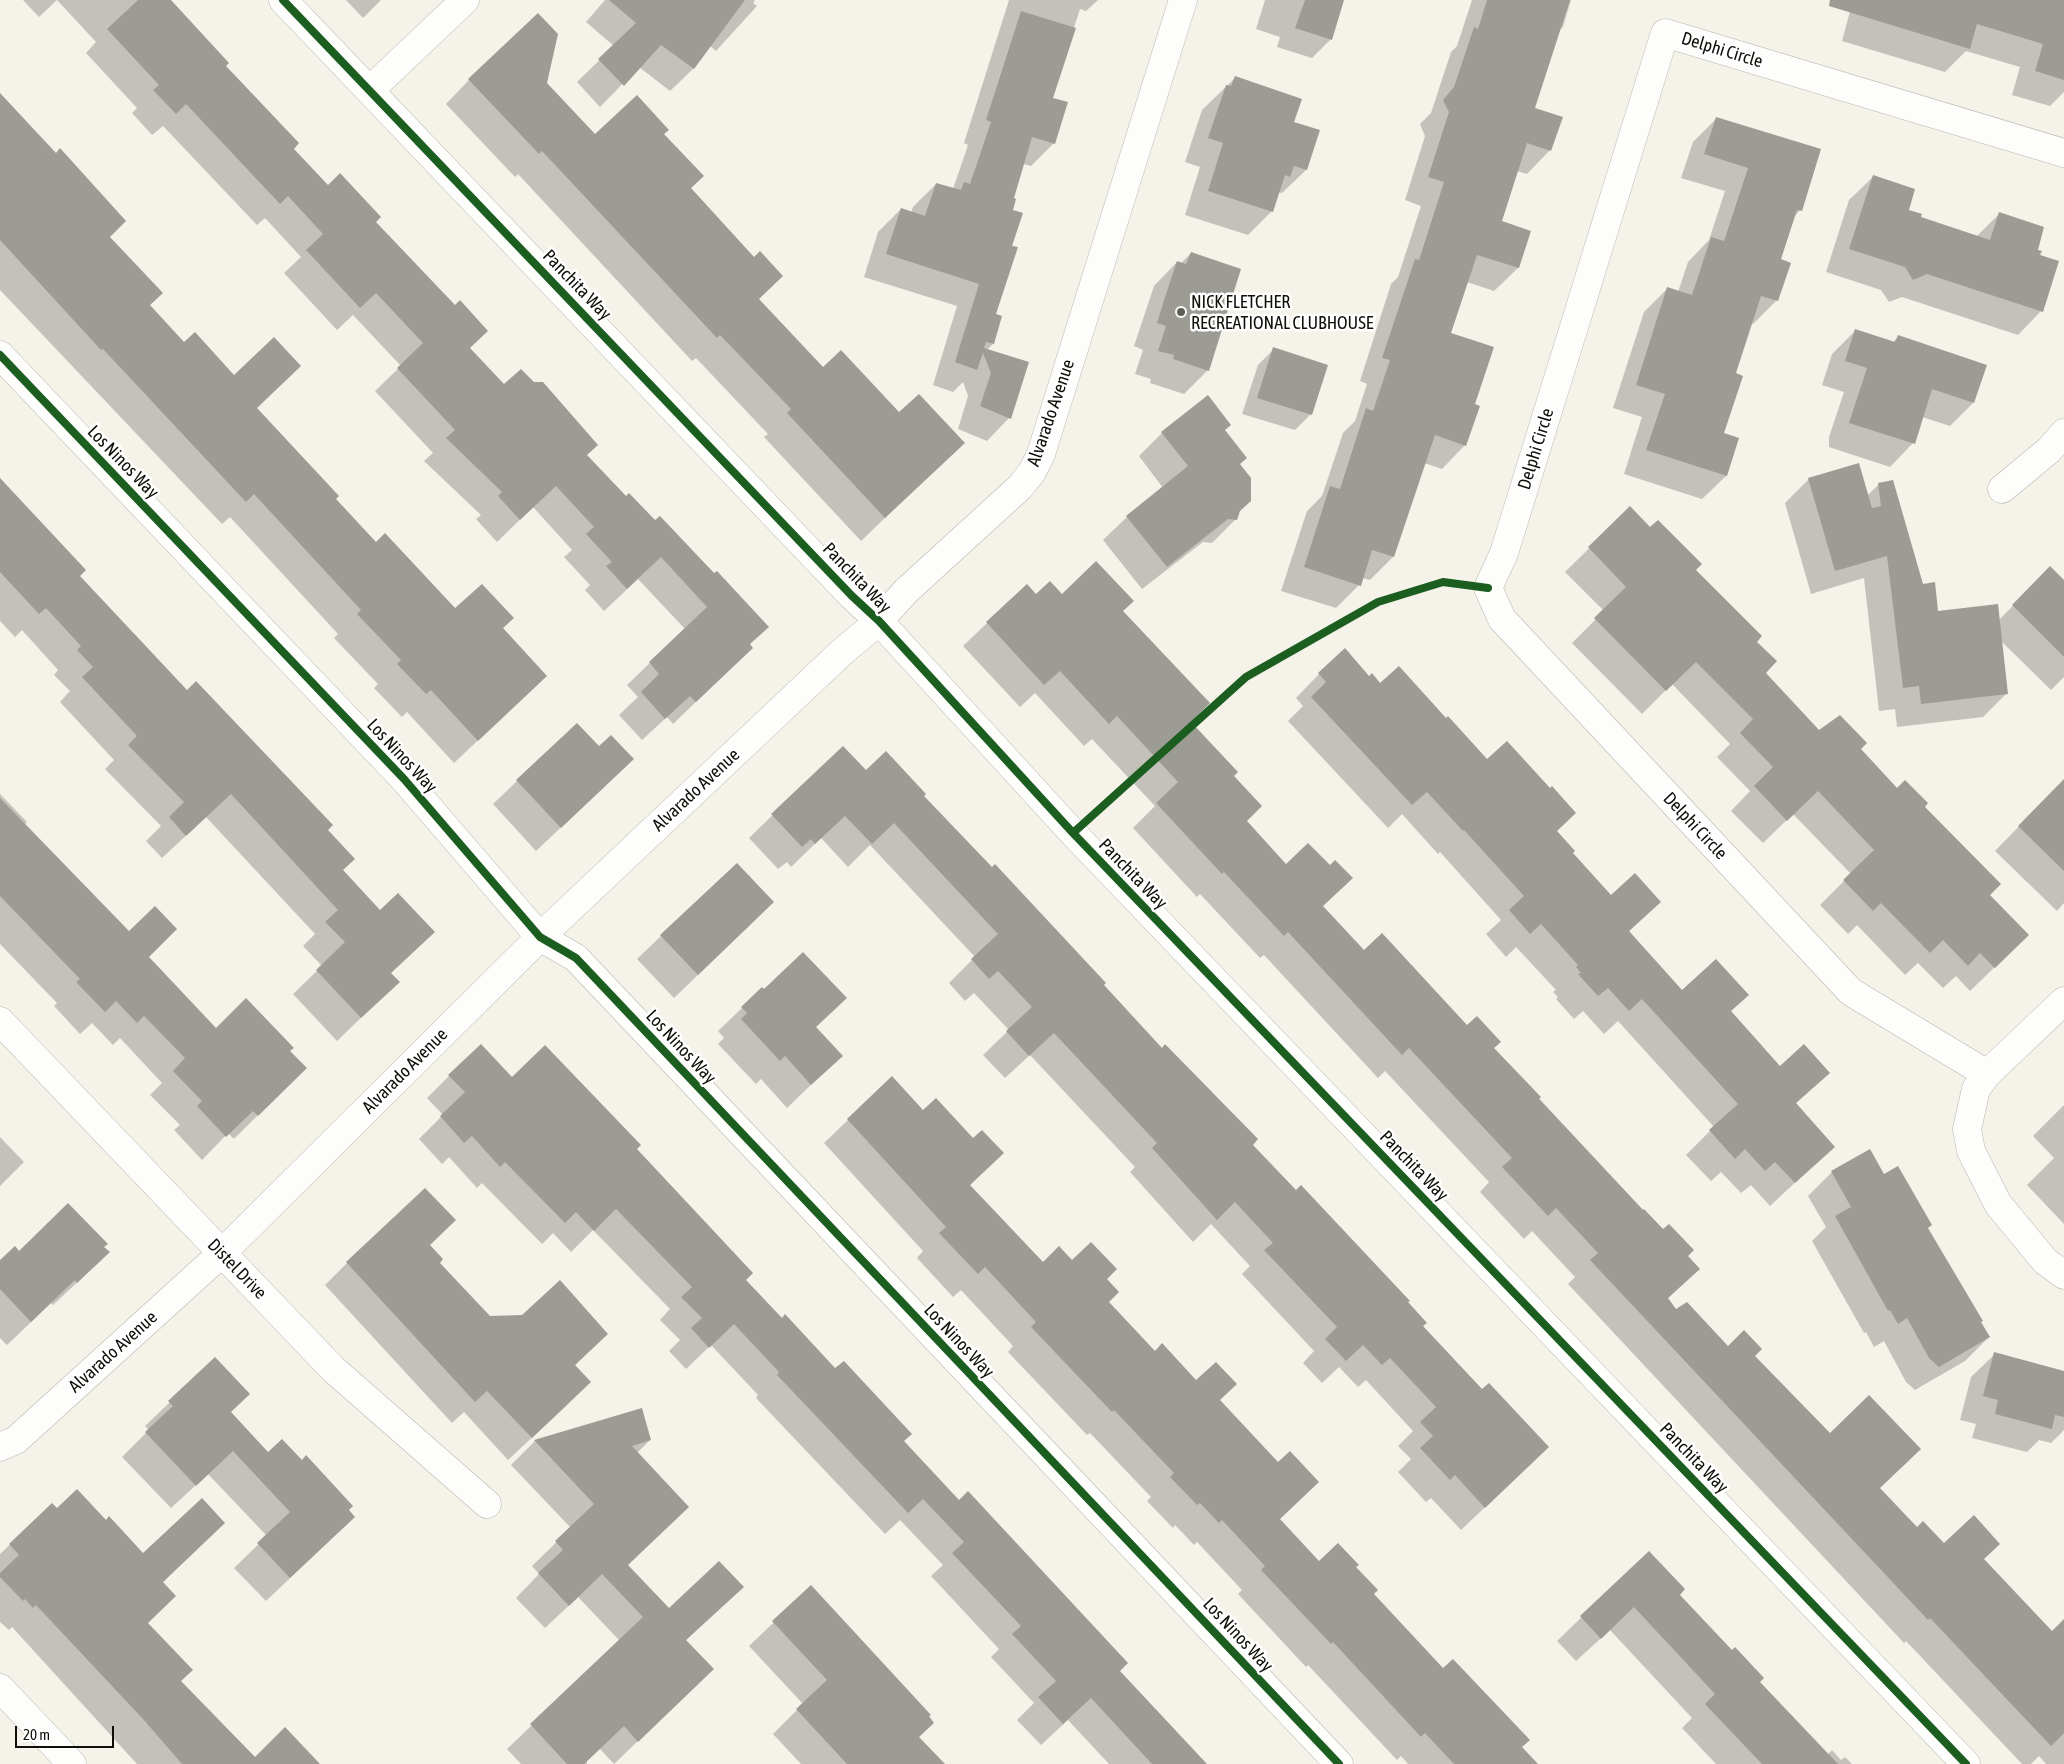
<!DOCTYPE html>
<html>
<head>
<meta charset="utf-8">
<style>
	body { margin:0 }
	#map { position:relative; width:2064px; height:1764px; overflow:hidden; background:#f4f2e9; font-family:"Asap Condensed",sans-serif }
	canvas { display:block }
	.scale { position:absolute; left:15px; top:1726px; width:99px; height:22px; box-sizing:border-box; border:2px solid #0f0e09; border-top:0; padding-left:6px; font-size:15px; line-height:18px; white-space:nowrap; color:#0f0e09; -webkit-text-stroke:4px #fff; paint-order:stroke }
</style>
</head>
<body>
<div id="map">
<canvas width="2064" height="1764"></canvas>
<div class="scale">20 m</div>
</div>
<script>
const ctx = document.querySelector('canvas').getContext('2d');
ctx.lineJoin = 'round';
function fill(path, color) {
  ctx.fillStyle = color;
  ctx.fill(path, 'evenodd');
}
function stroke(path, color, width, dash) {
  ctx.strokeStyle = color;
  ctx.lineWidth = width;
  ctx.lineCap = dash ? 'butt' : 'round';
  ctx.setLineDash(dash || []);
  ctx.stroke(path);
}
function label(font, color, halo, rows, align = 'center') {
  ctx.font = font + ' "Asap Condensed",sans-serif';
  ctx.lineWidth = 5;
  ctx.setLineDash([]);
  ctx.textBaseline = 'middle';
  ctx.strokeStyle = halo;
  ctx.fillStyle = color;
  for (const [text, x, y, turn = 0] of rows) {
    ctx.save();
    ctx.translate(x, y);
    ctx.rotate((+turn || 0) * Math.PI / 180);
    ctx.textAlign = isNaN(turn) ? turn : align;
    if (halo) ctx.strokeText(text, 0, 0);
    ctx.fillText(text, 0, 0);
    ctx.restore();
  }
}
const shadow = new Path2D(`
	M23 0H168L292 149 328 187 375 222 469 348 504 386 586 455 749 645 729 670 673 724 667 717 642 740 619 715 638 697 627 685 685 629 638 579 604 611 585 590 590 585 564 557 572 550 533 507 497 542 476 519 481 515 424 461 433 453 375 391 401 366 353 315 337 330 284 273 301 257 265 218 257 225 163 126 152 135 132 113 137 108 86 53 96 42 57 0 39 17Z
	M346 0H381L363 18Z
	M605 0H755L753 3 757 6 716 51 710 46 693 69 670 91 639 67 600 107 577 82 614 46 586 22Z
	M1009 0H1098L1086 11 1080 9 1051 98 1054 143 1031 166 1023 164 1012 199 1011 246 994 314 993 344 987 350 1009 418 987 441 958 429 968 396 963 382 953 392 933 385 957 306 864 277 878 232 901 209 911 213 913 207 936 184 953 189 968 145 964 143Z
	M1265 0H1343L1331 39 1312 58 1277 47 1280 37 1256 29Z
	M1472 0H1571L1563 27 1558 31 1533 109 1550 150 1527 174 1517 171 1500 222 1518 268 1494 291 1467 282 1450 334 1474 405 1465 445 1442 469 1424 463 1393 557 1370 580 1362 578 1359 585 1336 608 1281 591 1307 511 1322 496 1343 433 1355 421 1367 384 1360 381 1391 284 1398 277 1421 206 1405 200 1425 136 1420 124 1431 113 1451 52 1457 46Z
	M1853 0H2064V92L2050 106 2012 95 2020 67 1966 51 1945 72 1842 41Z
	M1235 78 1293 122 1319 131 1306 170 1282 193 1278 192 1272 211 1248 235 1185 215 1200 167 1185 162 1202 110Z
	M469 80 546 83 595 136 663 134 689 188 758 299 823 369 939 466 861 541 764 437 768 434 696 358 692 361 518 174 515 177 446 104Z
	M0 109 108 237 148 305 184 344 234 376 300 366 256 408 334 499 376 543 455 610 501 629 546 676 454 763 407 712 402 717 374 688 378 684 334 638 338 634 230 517 222 524 0 290Z
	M1717 118 1800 210 1794 217 1780 260 1777 300 1753 324 1751 323 1734 374 1723 434 1737 439 1726 476 1702 499 1624 474 1642 417 1613 408 1644 312 1667 289 1678 292 1688 262 1709 240 1725 191 1681 178 1693 142Z
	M1873 177 1907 211 1919 218 1976 237 1999 214 2036 250 2039 256 2041 311 2018 335 1902 297 1889 302 1881 290 1826 272 1849 200Z
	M1191 253 1208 370 1184 394 1150 383 1151 379 1135 374 1143 350 1134 346 1154 286 1177 262 1181 263Z
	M1855 331 1892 343 1898 337 1973 403 1950 426 1922 417 1913 443 1890 467 1829 447V437L1844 392 1822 385 1832 354Z
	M1274 349 1327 366 1310 415 1295 430 1242 414 1258 365Z
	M1223 430 1239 465 1238 512 1236 519 1212 543 1203 542 1142 589 1103 540 1127 517 1163 488 1139 456 1162 433Z
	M0 478 79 576 187 692 326 830 342 871 390 974 398 982 337 1041 293 994 322 966 303 946 315 934 206 817 162 858 146 841 161 826 105 769 114 760 60 702 70 691 54 675 58 670 22 630 15 637 0 621Z
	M1809 479 1867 496 1879 484 1922 585 1937 612 1999 620 2050 568 2064 581V677L2051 690 2001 641 2007 693 1983 717 1897 727 1895 709 1879 711 1864 578 1811 594 1785 503Z
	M1630 508 1694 570 1755 642 1764 673 1819 732 1859 749 1897 789 1923 807 1988 895 2004 958 1970 991 1956 976 1943 988 1918 963 1905 975 1857 925 1848 934 1820 905 1851 874 1793 814 1763 843 1731 811 1750 791 1717 757 1730 744 1672 684 1642 714 1572 643 1604 611 1565 572Z
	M1027 585 1036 596H1062L1122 611 1190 722 1232 776 1245 821 1364 952 1467 1027 1492 1048 1698 1269 1667 1299 1675 1310 1727 1348 1753 1356 1917 1529 1944 1545 1982 1559 2052 1633 2064 1621V1764H2046L2039 1756 2031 1764H2022L1906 1641 1904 1643 1568 1284 1575 1277 1532 1231 1524 1239 1480 1192 1489 1182 1385 1071 1378 1078 1264 955 1260 958 1200 894 1197 897 1133 828 1155 806 1092 739 1084 746 1035 693 1020 707 963 646Z
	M1319 674 1369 677 1446 720 1556 831 1571 853 1611 897 1659 902 1628 932 1682 991 1747 995 1730 1012 1780 1067 1828 1073 1795 1104 1833 1147 1770 1206 1751 1185 1741 1193 1721 1172 1711 1181 1686 1155 1714 1127 1618 1021 1604 1034 1583 1011 1574 1019 1556 999 1558 997 1553 992 1556 990 1516 947 1506 957 1486 934 1501 920 1440 852 1438 854 1402 814 1388 828 1288 721 1303 706 1296 698Z
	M577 724 599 748 609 782 536 851 493 804Z
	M843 747 866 772 922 796 1296 1191 1406 1303 1524 1470 1461 1530 1431 1498 1426 1502 1398 1472 1411 1459 1398 1446 1413 1431 1366 1380 1358 1387 1339 1367 1322 1383 1303 1363 1314 1351 1242 1274 1250 1266 1211 1224 1193 1242 1130 1172 1135 1167 1030 1055 1005 1078 983 1055 1009 1030 974 993 965 1001 949 983 975 957 870 845 848 867 821 838 791 867 787 862 778 869 749 838Z
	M2064 780V903L2057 911 1995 851Z
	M0 794 27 822 24 825 216 1029 288 1051 305 1068 234 1139 228 1133 202 1160 174 1130 180 1125 150 1095 162 1083 120 1038 113 1045 92 1023 80 1034 54 1006 57 1003 0 944Z
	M749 926 674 998 637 959 661 936Z
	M742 1008 815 1028 841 1056 787 1108 761 1079 756 1084 718 1044 724 1038 718 1031Z
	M449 1076 512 1078 635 1149 744 1280 903 1441 1206 1764H1109L1068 1720 1041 1745 1017 1720 1034 1703 991 1657 999 1649 931 1576 943 1565 900 1520 885 1534 756 1398 758 1395 711 1345 686 1369 669 1351 680 1340 660 1320 670 1309 593 1230 571 1252 553 1233 542 1244 482 1183 477 1188 449 1157 442 1164 419 1139 443 1115 427 1098Z
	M2064 1105V1224L2027 1185 2054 1158 2033 1136Z
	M923 1111 973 1140 1002 1153 969 1186 1043 1263 1072 1262 1105 1279 1107 1302 1155 1352 1219 1400 1279 1520 1319 1563 1355 1567 1372 1594 1443 1670 1521 1748 1526 1764H1408L1401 1756 1397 1760 1308 1665 1306 1667 1238 1594 1242 1590 1197 1542 1194 1545 1175 1525 1173 1528 1147 1501 1151 1497 1090 1433 1087 1435 1008 1352 1013 1346 961 1290 953 1297 917 1258 923 1251 824 1143 848 1120Z
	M0 1137 24 1162 0 1186Z
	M1832 1172 1883 1176 1927 1228 1989 1337 1965 1361 1915 1390 1906 1382 1884 1341 1874 1347 1866 1332 1864 1333 1812 1241 1826 1227 1808 1196Z
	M428 1246 438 1263 489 1317 522 1316 560 1281 607 1334 574 1366 567 1405 508 1460 464 1412 452 1423 325 1285 347 1263Z
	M19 1253 84 1276 53 1305 51 1303 7 1345 0 1338V1262Z
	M1995 1354 2064 1372V1430L2051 1443 2039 1440 2027 1452 1972 1438 1976 1424 1960 1420 1971 1377Z
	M215 1359 230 1413 268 1454 347 1510 330 1540 266 1601 234 1568 267 1536 208 1474 171 1508 122 1457 149 1430 145 1426Z
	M641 1409 650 1440 637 1453 627 1565 669 1609 718 1610 685 1641 688 1693 614 1764 600 1749 587 1761V1764H521L507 1749 620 1641 578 1597 545 1628 516 1598 539 1574 532 1566 571 1528 511 1465 535 1441Z
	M52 1505 57 1510 106 1522 143 1555 224 1523 162 1583 147 1623 180 1682 255 1759 299 1764H137L12 1627 9 1630 0 1622V1554Z
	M1649 1552 1679 1595 1827 1755 1832 1750 1841 1760 1845 1757 1852 1764H1716L1682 1728 1692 1718 1610 1630 1576 1661 1557 1641Z
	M811 1587 918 1737 942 1764H801L773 1734 803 1704 749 1646Z`);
const building = new Path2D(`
	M138 0H171L229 63 226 66 299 143 294 149 328 185 340 173 381 217 376 222 455 305 460 300 488 331 470 348 504 384 521 369 534 382H543L598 445 587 455 626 496 629 493 655 520 660 516 714 573 717 571 769 627 750 644 753 648 696 702 690 696 665 719 641 692 659 674 649 662 707 607 661 557 627 589 606 566 612 562 586 534 594 527 556 486 520 520 498 496 502 492 446 438 455 430 397 368 423 343 376 293 360 308 306 250 323 234 288 196 280 204 186 104 176 114 153 90 159 85 107 29Z
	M609 0H745L694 69 661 45 624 86 598 59 636 23Z
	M1305 0H1344L1332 40 1295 28Z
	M1487 0H1570L1535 108 1563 117 1551 151 1527 143 1502 221 1531 231 1519 268 1477 255 1451 333 1494 347 1475 404 1480 406 1466 446 1435 435 1394 557 1372 550 1361 586 1304 567 1330 486 1340 489 1366 408 1373 411 1390 360 1382 358 1415 259 1419 260 1444 182 1428 177 1449 112 1443 100 1454 87 1474 27 1478 29Z
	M1830 0H2064V80L2035 71 2043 44 1977 24 1970 49 1829 6Z
	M1021 11 1076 28 1053 98 1068 102 1055 144 1032 137 1014 198 1016 199 1013 210 1023 213 1012 246 1018 247 996 314 1002 316 994 344 986 342 984 348 1029 362 1011 419 980 406 991 373 983 353 977 370 955 362 979 284 886 254 901 208 925 216 936 183 961 190 964 182 970 184 991 122 986 120Z
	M538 13 558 34 547 83 595 134 637 95 669 130 664 134 704 176 691 188 754 257 760 251 783 276 759 299 823 367 841 350 899 412 919 394 965 443 885 518 787 413 791 409 720 335 717 338 542 151 539 154 468 79Z
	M1235 76 1302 99 1294 122 1320 130 1307 170 1294 166 1290 177 1285 175 1273 212 1208 191 1223 143 1208 138 1226 85 1231 86Z
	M0 93 56 153 60 148 126 221 110 237 163 293 150 305 184 342 195 332 234 375 274 337 301 366 257 408 339 496 336 499 376 542 385 533 455 608 482 584 514 618 503 628 547 676 478 741 431 690 426 694 397 664 401 660 357 614 361 610 254 494 246 502 103 349 101 350 0 240Z
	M1716 117 1821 149 1802 211 1797 210 1781 259 1791 263 1778 301 1761 296 1736 373 1743 376 1724 433 1739 438 1727 476 1646 450 1665 394 1636 385 1667 287 1692 295 1711 237 1724 241 1748 168 1704 154Z
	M1873 175 1915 189 1909 210 1922 214 1921 217 1990 240 1999 212 2044 227 2038 250 2042 251 2040 255 2059 261 2043 312 1927 274 1913 280 1905 267 1849 249Z
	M1191 252 1241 269 1209 371 1173 359 1174 355 1158 351 1166 326 1157 323 1165 297 1177 261 1186 264Z
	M1855 329 1895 342 1898 335 1987 365 1974 403 1932 389 1915 444 1849 423 1867 368 1845 361Z
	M1273 347 1328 365 1312 415 1257 398Z
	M1208 395 1231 425 1225 430 1247 458 1240 464 1251 478V501L1240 511 1237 520 1228 519 1167 567 1126 516 1188 466 1161 432Z
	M1859 463 1872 508 1881 506 1878 483 1893 480 1923 584 1935 582 1938 611 1998 604 2008 694 1921 704 1919 686 1903 688 1887 556 1835 571 1808 478Z
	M0 478 86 570 80 576 187 690 196 681 333 825 328 830 355 859 343 870 380 910 398 893 435 932 391 973 400 982 361 1018 316 970 345 942 325 922 338 910 231 794 186 836 169 817 184 802 128 745 137 736 82 677 93 667 77 650 81 646 46 608 39 614 0 572Z
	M1630 506 1650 527 1658 520 1702 564 1696 570 1762 636 1757 642 1777 661 1766 673 1819 730 1840 715 1867 743 1861 749 1897 788 1905 780 1928 803 1925 807 2001 884 1990 895 2029 935 1995 968 1980 953 1968 966 1943 940 1930 953 1881 903 1873 911 1843 880 1874 850 1818 791 1787 821 1754 786 1773 767 1740 733 1753 719 1696 662 1666 691 1594 618 1626 587 1588 547Z
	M1096 561 1134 601 1123 611 1210 703 1191 722 1238 772 1234 776 1262 806 1247 821 1286 864 1308 843 1330 865 1335 860 1353 878 1323 906 1364 950 1382 933 1467 1025 1477 1016 1501 1042 1494 1048 1541 1097 1539 1099 1643 1210 1644 1209 1663 1229 1669 1224 1694 1250 1688 1256 1700 1269 1668 1298 1676 1309 1687 1302 1728 1346 1744 1330 1762 1349 1755 1356 1830 1433 1869 1395 1921 1449 1880 1488 1917 1527 1923 1521 1944 1543 1974 1515 2000 1544 1984 1559 2052 1631 2064 1619V1733L2051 1746 1930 1618 1928 1620 1590 1260 1598 1253 1556 1208 1548 1216 1502 1167 1512 1158 1409 1048 1402 1055 1288 932 1284 936 1224 872 1222 874 1156 803 1178 782 1117 716 1109 724 1060 671 1044 685 986 622 1027 584 1036 594 1050 581 1062 594Z
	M2050 566 2064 580V657L2012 605Z
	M1345 648 1369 676 1372 673 1380 683 1399 666 1446 718 1448 716 1487 759 1507 741 1550 788 1552 786 1576 813 1557 831 1575 851 1573 853 1611 895 1635 873 1661 902 1629 931 1682 990 1716 959 1749 995 1731 1011 1780 1066 1804 1044 1830 1073 1796 1103 1835 1147 1795 1183 1775 1162 1765 1171 1745 1149 1735 1159 1709 1130 1738 1104 1642 999 1629 1011 1608 988 1598 996 1578 974 1581 973 1576 967 1578 965 1541 924 1530 934 1509 910 1524 896 1464 830 1463 831 1427 792 1412 805 1311 697 1326 682 1318 673Z
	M577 723 599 746 611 735 634 759 561 828 516 780Z
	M843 746 866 770 886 751 926 794 924 796 992 867 995 864 1106 983 1104 985 1162 1048 1165 1044 1258 1139 1253 1145 1296 1190 1301 1185 1410 1301 1408 1302 1427 1323 1423 1326 1482 1389 1489 1383 1549 1447 1485 1508 1455 1475 1450 1480 1420 1448 1433 1436 1420 1422 1436 1407 1390 1358 1382 1365 1363 1345 1346 1361 1325 1339 1337 1327 1264 1250 1273 1243 1235 1202 1217 1220 1152 1148 1157 1143 1054 1033 1029 1056 1006 1031 1032 1007 998 971 989 979 971 959 998 934 894 823 872 844 845 816 815 844 811 839 802 847 771 814Z
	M2064 779V871L2018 826Z
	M0 798 129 931 155 906 177 929 149 957 216 1028 246 998 294 1048 290 1051 307 1068 258 1116 253 1111 226 1137 197 1106 202 1101 173 1071 185 1058 144 1016 137 1023 116 1001 105 1012 76 982 80 979 0 896Z
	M737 863 774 902 698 975 660 935Z
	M803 952 847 998 816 1027 843 1056 811 1085 785 1056 780 1061 741 1019 747 1013 741 1007 762 987 764 989Z
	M481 1044 512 1077 545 1045 641 1145 637 1149 753 1273 746 1280 782 1318 785 1314 835 1368 844 1361 912 1434 904 1441 959 1500 968 1491 1128 1663 1120 1671 1207 1764H1152L1091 1698 1063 1724 1038 1697 1056 1681 1012 1634 1021 1626 952 1553 964 1542 923 1499 908 1513 777 1375 779 1372 734 1324 709 1348 691 1328 702 1318 681 1297 692 1287 616 1209 594 1231 576 1212 565 1223 505 1162 500 1167 472 1136 464 1143 440 1116 465 1092 448 1075Z
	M892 1076 923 1110 936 1098 973 1138 982 1130 1004 1153 970 1185 1043 1262 1059 1246 1072 1260 1091 1242 1117 1269 1107 1279 1119 1292 1109 1302 1155 1351 1162 1343 1196 1380 1216 1362 1237 1384 1220 1400 1278 1462 1290 1451 1319 1482 1280 1519 1319 1561 1338 1543 1359 1565 1356 1567 1378 1590 1374 1594 1443 1668 1453 1659 1530 1740 1522 1747 1538 1764H1454L1425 1733 1421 1737 1333 1642 1331 1644 1261 1570 1265 1566 1222 1520 1219 1523 1200 1503 1197 1505 1170 1477 1174 1473 1114 1410 1112 1412 1031 1327 1036 1322 985 1267 978 1274 939 1233 946 1227 847 1119Z
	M1870 1149 1884 1174 1898 1166 1932 1225 1928 1228 1983 1321 1981 1322 1990 1337 1939 1367 1929 1358 1907 1318 1898 1324 1890 1310 1888 1311 1835 1216 1851 1207 1831 1171Z
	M425 1188 456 1220 430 1245 443 1259 440 1263 490 1316 522 1315 560 1280 608 1334 575 1365 591 1382 532 1438 487 1391 475 1402 346 1262Z
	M68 1203 108 1244 104 1247 110 1252 77 1283 75 1280 31 1322 0 1289V1260L15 1246 19 1251Z
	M1994 1352 2064 1371V1417L2055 1415 2052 1429 1995 1414 1998 1400 1983 1396Z
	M215 1357 250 1394 231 1412 268 1452 282 1439 302 1460 306 1455 353 1506 349 1510 355 1517 290 1578 257 1543 290 1512 233 1451 196 1486 145 1432 173 1406 168 1401Z
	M642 1408 651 1440 632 1446 689 1507 628 1565 669 1608 719 1561 744 1587 686 1640 714 1669 638 1742 624 1726 584 1764H567L530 1724 643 1617 602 1574 569 1606 538 1573 563 1550 555 1541 594 1504 534 1440Z
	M77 1489 106 1520 109 1516 143 1553 202 1498 225 1523 163 1582 176 1596 148 1623 193 1670 181 1681 255 1757 285 1727 320 1764H182L143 1719 36 1605 33 1608 25 1599 23 1601 0 1577V1573L19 1555 9 1544 52 1503 57 1508Z
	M1649 1551 1685 1589 1680 1595 1732 1650 1735 1647 1764 1678 1760 1682 1838 1764H1762L1705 1704 1715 1694 1634 1607 1601 1639 1580 1616Z
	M811 1585 931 1715 929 1716 934 1723 919 1737 945 1764H847L796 1709 827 1680 772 1621Z`);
const minor = new Path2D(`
	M283 0 852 596 879 621 1073 833 1966 1764
	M370 90 465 0
	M0 355 404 779 540 937 576 958 1339 1764
	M2002 489 2049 450 2064 433
	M2064 1001 1987 1074 1976 1089 1967 1129 1971 1151 1998 1204 2045 1261 2064 1275
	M0 1021 333 1369 487 1504
	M1987 1074 1851 992 1502 619 1488 588 1504 553 1665 33 2064 153
	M0 1447 16 1440 222 1253 540 937 842 652 879 621 906 591 1020 487 1032 472 1041 454 1183 0
	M0 1688 72 1764`);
const cycleway = new Path2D(`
	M283 0 852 596 879 621 1073 833 1966 1764
	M0 355 404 779 540 937 576 958 1339 1764
	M1073 833 1246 677 1378 602 1443 582 1488 588`);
const markers = [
	[1181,312,5,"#5f5e57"]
];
const streetNames = [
	["Delphi Circle",1722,50,17],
	["Panchita Way",577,285,46],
	["Alvarado Avenue",1051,413,-71],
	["Delphi Circle",1536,449,-73],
	["Los Ninos Way",123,462,46],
	["Panchita Way",857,578,46],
	["Los Ninos Way",402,756,47],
	["Alvarado Avenue",696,790,-43],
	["Delphi Circle",1695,826,47],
	["Panchita Way",1133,874,46],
	["Los Ninos Way",681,1047,47],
	["Alvarado Avenue",405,1071,-45],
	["Panchita Way",1414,1166,46],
	["Distel Drive",237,1269,46],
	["Los Ninos Way",959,1341,47],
	["Alvarado Avenue",113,1352,-42],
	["Panchita Way",1694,1458,46],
	["Los Ninos Way",1238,1635,47]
];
const poiNames = [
	["NICK FLETCHER",1191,302],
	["RECREATIONAL CLUBHOUSE",1191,323]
];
fill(shadow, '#0003');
fill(building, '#9c9b94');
stroke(minor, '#b8b6af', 29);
stroke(minor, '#fdfdfc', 28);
stroke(cycleway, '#1b5e20', 8);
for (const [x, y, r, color] of markers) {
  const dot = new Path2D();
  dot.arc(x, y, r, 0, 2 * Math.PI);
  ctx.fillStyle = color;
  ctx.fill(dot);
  stroke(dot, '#fff', 2);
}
label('18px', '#0f0e09', '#fff', streetNames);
label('18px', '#0f0e09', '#fff', poiNames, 'left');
</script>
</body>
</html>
